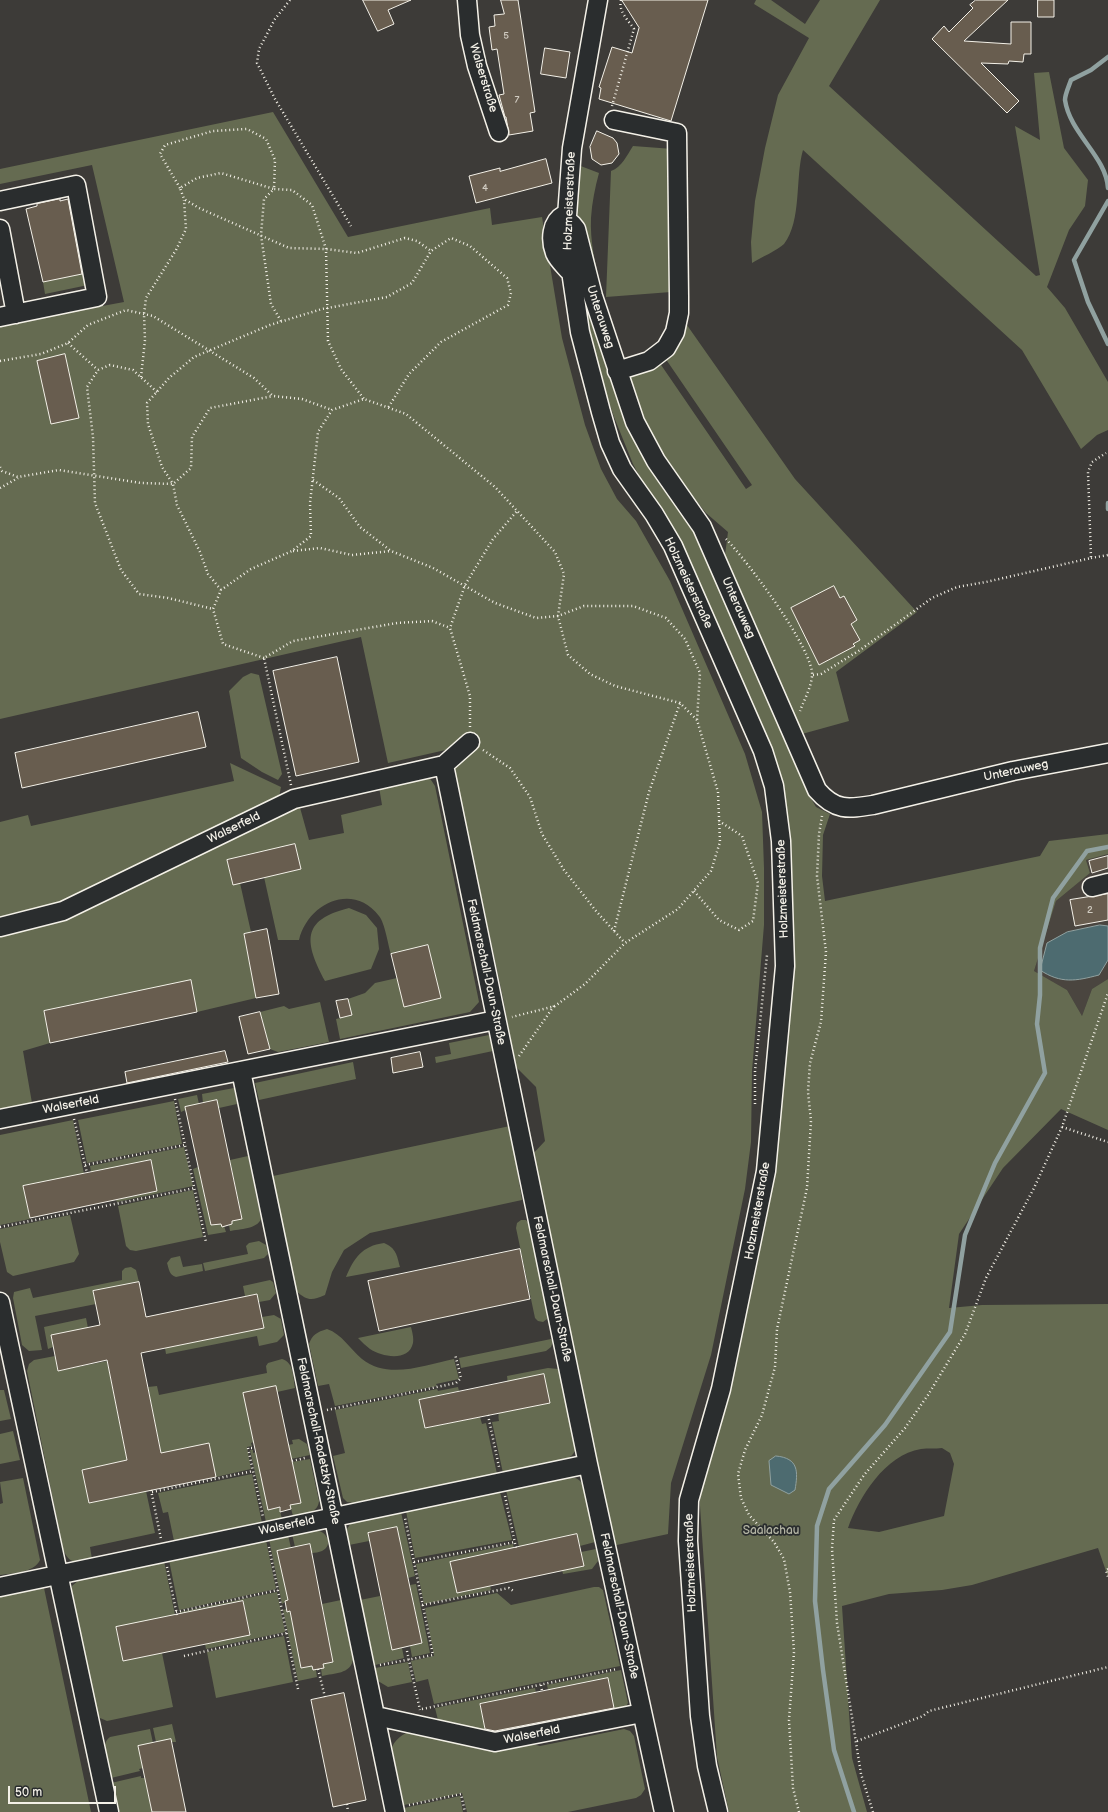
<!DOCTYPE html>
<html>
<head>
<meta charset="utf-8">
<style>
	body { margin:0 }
	#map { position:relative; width:1108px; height:1812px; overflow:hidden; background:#3d3b38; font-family:"Balsamiq Sans",sans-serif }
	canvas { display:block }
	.scale { position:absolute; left:8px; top:1786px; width:108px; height:18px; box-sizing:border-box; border:2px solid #f4f1e8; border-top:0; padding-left:5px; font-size:12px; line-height:14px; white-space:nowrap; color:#f4f1e8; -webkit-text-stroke:3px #2a2d2e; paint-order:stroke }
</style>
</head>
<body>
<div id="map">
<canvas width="1108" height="1812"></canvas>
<div class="scale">50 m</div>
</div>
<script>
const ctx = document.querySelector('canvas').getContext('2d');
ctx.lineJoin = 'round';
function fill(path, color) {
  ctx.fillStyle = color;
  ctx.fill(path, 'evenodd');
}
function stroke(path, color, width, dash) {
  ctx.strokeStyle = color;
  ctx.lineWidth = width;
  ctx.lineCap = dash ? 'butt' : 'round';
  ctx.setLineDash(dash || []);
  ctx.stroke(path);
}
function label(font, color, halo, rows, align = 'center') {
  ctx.font = font + ' "Balsamiq Sans",sans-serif';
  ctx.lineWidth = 3.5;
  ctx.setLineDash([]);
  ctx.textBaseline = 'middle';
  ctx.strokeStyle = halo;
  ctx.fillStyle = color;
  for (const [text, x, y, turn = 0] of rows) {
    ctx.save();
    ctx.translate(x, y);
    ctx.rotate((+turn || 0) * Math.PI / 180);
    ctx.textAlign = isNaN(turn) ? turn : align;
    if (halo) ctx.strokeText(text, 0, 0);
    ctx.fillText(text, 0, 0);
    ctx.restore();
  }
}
const built = new Path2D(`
	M1108 854V979L1092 989 1082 1016 1067 990 1034 971 1056 901 1090 873 1086 860Z`);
const green = new Path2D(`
	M756 0H771L805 24 820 0H880L829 86 1036 276 1040 275 1015 126 1040 140 1034 73 1049 72 1064 148 1088 180 1085 206 1069 230 1047 287 1065 308 1108 382V430L1097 435 1081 449 1022 350 803 150C795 177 802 221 784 244 778 250 760 258 752 263L751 242 755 201 765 148 778 95 809 38 754 4Z
	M273 112 348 237 490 208 492 225 542 217 562 338 585 425 601 469 617 499 636 521 670 581 745 754 762 812 764 868V925L752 1071 751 1142 745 1189 711 1355 671 1483 668 1534 612 1546 531 1156 545 1141 536 1087 516 1067 503 998 450 749 388 763 361 637 0 719V325L124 302 92 165 0 184V169Z
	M633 146 673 149 671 292 606 297 611 171C622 167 627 155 633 146Z
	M578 165 599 173C595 188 592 202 591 218 589 262 610 316 624 358L618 360 580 227 576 206Z
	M85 273 88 285 45 294 43 282Z
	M583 299 627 426 649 466 695 531 809 795 816 807 830 814 823 835 822 876 825 901 1040 856 1049 841 1108 834V854L1086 860 1090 873 1056 901 1034 971 1067 990 1082 1016 1092 989 1108 979V1130L1061 1109 1003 1168 959 1234 949 1308 982 1305 1108 1304V1577L1098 1548 972 1585 942 1590 889 1594 842 1606 852 1758 867 1812H729L717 1757 699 1491 774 1180 794 966 790 840 783 784 772 747 684 547 662 510 644 485 633 464 614 417 598 369ZM942 1448 950 1453 954 1464 944 1516 879 1532 848 1528C859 1497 885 1455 921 1449 928 1448 935 1449 942 1448Z
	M682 318 795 479 917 612 836 672 849 721 802 734 725 555 728 532 706 513 677 477 649 436 624 379 657 359 746 489 752 485 663 355Z
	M251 673 259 675 282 774 278 780 262 772 241 758 229 691 243 677Z
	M230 763 281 787 279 797 46 909 0 922V822L28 815 31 826 234 781Z
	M429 777 435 786 479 1002 470 1012 340 1039 336 1019 352 1015 348 999 365 993 375 983 397 978 404 1007 441 998 428 945 391 954C388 945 385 923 379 916 353 882 308 903 299 940H278L264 877 301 869 295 844 227 860 233 884 240 883 251 932 244 934 256 998 197 1012 190 981 44 1011 50 1043 23 1051 32 1103 0 1109V936L45 925 299 804 309 840 344 833 341 815 382 805 379 787Z
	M349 908 366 915 377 928 379 949 371 969 325 981C305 943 300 920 349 908Z
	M320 1002 329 1042 278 1052 270 1049 260 1012 284 1006 289 1009Z
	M489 1035 493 1051 436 1063 435 1057 451 1054 449 1043Z
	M353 1062 356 1079 259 1100 255 1083Z
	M234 1088 237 1104 219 1108 217 1100 203 1103 202 1094Z
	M197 1095 199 1104 181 1112 178 1099Z
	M174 1101 182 1144 87 1163 78 1120Z
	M73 1120 84 1174 23 1186 30 1219 0 1225V1135Z
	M510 1126 522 1200 370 1233 344 1250 332 1272 325 1295C311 1301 308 1301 296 1291L273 1176Z
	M184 1147 193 1186 117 1202 116 1200 157 1191 151 1160 91 1172 90 1166Z
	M248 1156 261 1219C257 1229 240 1229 230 1231L229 1225 232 1224V1221L242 1218 230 1160Z
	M198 1167 211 1225 221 1224 222 1227 224 1226 226 1232 208 1235 193 1169Z
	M193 1190 203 1237 136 1251 130 1250 126 1246 118 1206Z
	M70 1215 79 1254 74 1262 13 1276 7 1272 0 1242V1229Z
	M521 1220H526L529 1224 548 1315 547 1319 543 1322 538 1321 535 1318 516 1228 517 1223Z
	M259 1241 266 1245 268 1254 264 1258 205 1271 203 1263 248 1254 246 1246 249 1243Z
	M384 1243C396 1248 397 1255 400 1267L346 1277C354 1258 362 1246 384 1243Z
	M180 1256 183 1267 202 1264 203 1271 176 1277C169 1275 169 1269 167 1263L171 1258Z
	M131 1267 136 1270 139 1282 93 1291 96 1304 35 1316 42 1350 29 1351 22 1345 13 1298 14 1292 30 1288 33 1298 122 1280V1271L125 1268Z
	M270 1280 273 1282 276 1293 270 1300 259 1302 257 1294 245 1296 243 1286Z
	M274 1315 281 1319 284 1335 277 1342 259 1346 257 1336 166 1354 165 1348 264 1328 262 1317Z
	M86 1318 88 1328 51 1335 53 1347 48 1349 44 1327Z
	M411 1327C412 1331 414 1338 413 1343 409 1362 382 1357 370 1349 366 1346 362 1342 358 1338Z
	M327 1329C342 1334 350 1349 362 1359 388 1380 425 1365 454 1359L459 1379 436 1384 437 1386 335 1406 329 1384 318 1386 309 1344C312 1335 317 1332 327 1329Z
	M551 1339 553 1342 551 1347 546 1351 461 1368 459 1358Z
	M55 1356 58 1371 107 1361 127 1460 83 1470 89 1503 146 1491 155 1533 90 1547 92 1559C76 1562 70 1566 63 1549L27 1371 29 1364 34 1360Z
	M282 1359C294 1362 293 1378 295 1388L277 1392 254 1442 251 1443 252 1446 247 1447 251 1469 216 1477 161 1453 148 1387 157 1386 159 1395 267 1373 266 1366 268 1363Z
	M548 1368 558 1369 560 1375 576 1448C574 1454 571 1457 565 1460L503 1473 492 1422 499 1421C496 1405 510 1391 507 1376Z
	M458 1387 459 1391 419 1400 425 1428 480 1417 482 1424 486 1423 497 1474 354 1503 347 1502 343 1498 333 1456 345 1453 335 1410 437 1389 438 1391Z
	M0 1390H4L11 1419 0 1421Z
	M13 1431 20 1460 0 1464V1434Z
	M299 1439 307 1444 310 1455 291 1459 288 1445 293 1444 292 1440Z
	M250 1450H253V1453L256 1452 268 1510 279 1507 282 1519 266 1522Z
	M310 1459 319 1501C318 1514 303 1514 293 1516L290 1505 301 1503 292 1462Z
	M252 1474 262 1523 174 1541 168 1512 163 1513 158 1493Z
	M570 1477C578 1478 581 1480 584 1488L595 1542 580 1546 577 1534 519 1547 506 1490Z
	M23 1478 40 1560C34 1573 13 1573 0 1575V1504L3 1503 0 1482Z
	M500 1492 512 1540 415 1558 406 1511Z
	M401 1512 415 1576 408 1578 397 1527 368 1533 369 1541 349 1545 347 1529 351 1523 357 1520Z
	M315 1530C327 1531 334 1545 322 1551 319 1552 315 1553 312 1553L310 1544 295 1547 292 1534Z
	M288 1535 291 1548 278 1551 288 1600 282 1604 269 1539Z
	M266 1540 276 1589 179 1610 169 1560Z
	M513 1544 514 1548 450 1562 457 1593 490 1585 491 1590 424 1604 416 1564Z
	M596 1549 598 1561 592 1569 563 1574 562 1570 584 1566 581 1552Z
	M164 1561 175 1615 116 1628 123 1661 162 1653 173 1707 107 1721 100 1718 97 1712 72 1592V1586L80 1579Z
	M416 1584 430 1653 412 1657 410 1646 422 1643 410 1585Z
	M594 1587H599L603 1590 620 1666 434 1704 428 1679 416 1682 411 1661 434 1656 425 1608 497 1593 511 1605Z
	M44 1588 91 1812H0V1597Z
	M277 1592 285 1632 206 1649 205 1644 250 1634 243 1601 180 1614V1612Z
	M380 1596 392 1650 402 1648 404 1658 375 1665 360 1600Z
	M341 1600 353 1660C350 1674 335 1673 322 1676L321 1669 324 1668 323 1664 333 1662 322 1604Z
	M286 1609 287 1611H290L301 1668 312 1666 313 1670H316L317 1677 298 1681 283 1610Z
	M284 1636 293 1682 216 1698 207 1652Z
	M408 1662 412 1682 388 1687 378 1681 375 1668Z
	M621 1670 628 1703 625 1708 578 1719 577 1715 608 1678 548 1690 547 1685Z
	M535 1688 536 1693 480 1704 486 1733 528 1725 529 1730 491 1738 439 1724 435 1708Z
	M172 1724 176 1742H156L153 1728Z
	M150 1729 153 1743 143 1768 139 1769 140 1771 111 1778C108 1766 98 1746 110 1737Z
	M624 1729 630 1731 634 1736 645 1789 641 1795 636 1798 568 1812H467L462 1793 404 1805 392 1747C397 1736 409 1729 422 1731 447 1735 469 1750 494 1751 512 1751 520 1741 540 1746Z
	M141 1776V1778H145L152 1812H118L111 1783Z
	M460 1796 463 1812H405L404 1808Z`);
const water = new Path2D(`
	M1100 925 1108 926V960L1099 975C1076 981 1061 984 1040 970L1047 943 1067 932Z
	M776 1456C799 1458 798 1472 795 1490L789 1494 771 1485 769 1461Z`);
const stream = new Path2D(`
	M1108 57 1091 70 1071 80C1069 86 1065 94 1065 100 1070 134 1106 156 1108 188
	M1108 201 1074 260 1088 302 1108 344
	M1108 503V509
	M854 1812 834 1750 823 1670 815 1601 817 1526 829 1489 885 1425 950 1332 965 1235 995 1163 1045 1073 1037 1024 1040 995V948L1053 898 1087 851 1108 847`);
const building = new Path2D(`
	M363 0H411L388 10 394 24 378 31Z
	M501 0H518L535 112 530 113 533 131 509 135 506 117H505L499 95 504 94 497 49 492 50 489 27 495 26 494 15 504 14Z
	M622 0H708L671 121 599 99 601 88 599 87 612 47 632 53 639 28Z
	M976 0H1008L964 41 1011 44V22H1031V54H1024L1023 62 1009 61 1008 64 981 63 1019 101 1007 113 932 39 944 26 949 32 973 8 970 5Z
	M1038 0H1054V17H1038Z
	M545 48 570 52 566 78 541 74Z
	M597 131 613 138 617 143 619 154 612 163 601 165 592 159 590 147Z
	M546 159 552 183 476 203 469 176 500 168V171Z
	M60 199V201L68 199 82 274 43 282 26 209 37 206V204Z
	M65 354 79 418 51 424 37 361Z
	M834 586 840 598 844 596 857 620 851 624 860 640 853 644 855 646 819 665 791 608Z
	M337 657 359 762 296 776 273 671Z
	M198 712 206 747 22 788 15 753Z
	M295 844 301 869 233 885 227 860Z
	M1108 856V868L1092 873 1089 861Z
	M1108 894V920L1075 926 1070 900Z
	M267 929 279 994 256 998 244 934Z
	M428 945 441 998 404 1007 391 954Z
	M191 980 197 1012 50 1043 44 1011Z
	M348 999 352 1015 340 1018 336 1001Z
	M260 1012 270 1049 248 1054 239 1017Z
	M225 1051 228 1062 127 1083 125 1072Z
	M420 1052 423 1067 393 1073 391 1058Z
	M217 1100 242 1219 232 1221V1224L222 1227 221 1224 211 1225 185 1107Z
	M151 1160 157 1191 30 1218 23 1186Z
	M520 1249 530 1299 379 1331 368 1281Z
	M139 1282 146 1317 257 1294 264 1328 141 1353 161 1453 209 1443 216 1477 89 1503 82 1470 127 1460 107 1360 58 1371 51 1335 100 1325 93 1291Z
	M544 1374 550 1403 425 1428 419 1400Z
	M276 1386 301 1503 290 1505 291 1509 280 1512V1507L268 1510 243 1393Z
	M397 1527 422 1643 392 1650 368 1533Z
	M577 1534 584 1566 457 1593 450 1562Z
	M310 1544 333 1662 323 1664 324 1668 313 1670 312 1666 301 1668 290 1611 287 1612 285 1601 288 1600 277 1551Z
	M243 1601 250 1635 123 1661 116 1627Z
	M608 1678 614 1708 495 1731 485 1729 480 1704Z
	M344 1693 366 1800 333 1807 311 1700Z
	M171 1739 186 1812H152L138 1746Z`);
const path = new Path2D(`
	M290 0 275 19 259 49 257 63 275 99 351 226
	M612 106 634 29C628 20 618 11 621 0
	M180 188 160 154 165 145 213 131 247 129 266 139 275 160 274 189 221 173 197 178 180 188 184 199 199 208 289 248 326 249 357 253 405 238 417 241 431 251
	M281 321 271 304 261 235 264 199 274 189 292 190 312 205 326 249 328 341 341 369 364 399
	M68 343 98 370
	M0 361 41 354 68 343 88 325 126 310 153 316 254 378 273 396 302 399 332 410
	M141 377 145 340 144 314 146 298 176 250 186 229 184 200
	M157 392 133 370 110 365 98 370 87 387 93 437 95 503 121 570 139 594 168 598 213 609
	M0 467 2 471 18 477 59 470 141 483 173 484 191 468 192 437 210 408 273 396
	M313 480 339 498 360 527 391 551 433 568 495 603 536 618 558 616 584 606H633L666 618 685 639 700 673 697 720
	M0 488 18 478
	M726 539C745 558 815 651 812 676 811 688 804 700 800 711
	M293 551 320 548 352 555 391 551
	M1091 558 1108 555
	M221 590 208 574 200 552 177 505 173 484 162 467 148 424 147 403 169 378 194 357 270 325 322 309 387 297 412 283 431 251 451 238 470 246 507 278 511 293 508 305 441 342 409 374 388 408
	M264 658 223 644 213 609 221 590 251 569 292 551 311 536 310 503 318 432 332 410 364 399 406 414 495 487 555 552 564 574 558 616 568 655 590 674 615 686 680 703 697 720 718 792 720 842 711 871 678 909 625 943 585 984 555 1006 512 1017
	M813 675 821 674 860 650 932 598 957 587 986 582 1091 558 1088 472 1092 462 1106 453
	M470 727V696L450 628 465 585 493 539 517 511
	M483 750 510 768 530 797 542 834 564 870 596 911 625 943
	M291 785 264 658 293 641 397 623 432 621 450 628
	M694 891 719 920 739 930 753 921 758 883 742 836 719 821
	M614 931 649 792 680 703
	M519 1056 554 1006
	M175 1099 206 1242
	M755 1104V1071L767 955
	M74 1119 87 1173
	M1062 1127 1108 1142
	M85 1165 185 1145
	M0 1227 195 1188
	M327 1410 456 1383 461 1378 455 1354
	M488 1415 499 1467
	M252 1448H248L263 1517
	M292 1461 305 1458
	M151 1490 161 1539
	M152 1492 253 1471
	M505 1496 516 1548
	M269 1547 298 1689
	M414 1562 515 1542
	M167 1567 177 1615
	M1108 1569 1106 1570 1108 1577
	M422 1605 509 1588 515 1592
	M176 1612 278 1590
	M407 1651 420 1710
	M184 1656 287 1633
	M380 1665 433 1655 405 1518
	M318 1669 325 1697
	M541 1685 542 1691
	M422 1709 617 1669
	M857 1741 923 1716 929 1711 1108 1667
	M347 1804 348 1812
	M409 1805 461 1794 465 1812
	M799 1812 793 1788 789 1720 794 1652 790 1592 784 1559 774 1542 749 1515 741 1498 738 1474 745 1450 762 1415 775 1367 777 1329 807 1188 811 1121 808 1092 810 1063 821 1022 826 952 817 876 819 834 822 816
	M873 1812 861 1774 837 1623 832 1549 834 1520 864 1475 905 1428 928 1395 965 1334 986 1278 1034 1188 1062 1127 1108 993`);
const minor = new Path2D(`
	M467 0 470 35 477 66 499 132
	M598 0 572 148 567 216 568 251 580 332 601 412 610 443 622 469 654 514 673 546 763 751 774 786 781 841 785 966 766 1171 721 1389 689 1500 688 1541 700 1716 707 1766 718 1812
	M614 120 677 133 679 297V313L675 332 666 348 649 361 617 371
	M0 201 76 185 97 297 0 317
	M567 216 564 215C551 222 550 240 555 253 558 260 565 266 569 271
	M572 224 576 229 593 296 635 422 656 461 702 527 817 790C835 811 848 809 873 805L1013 771 1108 753
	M0 229 16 314
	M444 765 588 1464 664 1812
	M1092 887 1108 883
	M0 927 63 911 294 799 444 765 470 742
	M241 1071 395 1812
	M0 1119 496 1020
	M0 1302 109 1812
	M0 1587 588 1464
	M376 1716 495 1742 642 1713`);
const numberNames = [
	["5",506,36],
	["7",517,100],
	["4",485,188],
	["2",1090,910]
];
const streetNames = [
	["Walserstraße",483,78,73],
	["Holzmeisterstraße",570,201,-88],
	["Unterauweg",600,317,72],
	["Holzmeisterstraße",688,583,65],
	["Unterauweg",738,608,66],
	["Unterauweg",1016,771,-12],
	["Walserfeld",234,828,-26],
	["Holzmeisterstraße",783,889,-92],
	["Feldmarschall-Daun-Straße",486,972,78],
	["Walserfeld",71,1105,-11],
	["Holzmeisterstraße",758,1211,-80],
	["Feldmarschall-Daun-Straße",552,1289,78],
	["Feldmarschall-Radetzky-Straße",318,1441,78],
	["Walserfeld",287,1526,-12],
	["Holzmeisterstraße",691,1563,-92],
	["Feldmarschall-Daun-Straße",619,1606,78],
	["Walserfeld",532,1735,-11]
];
const parkNames = [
	["Saalachau",771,1531]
];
fill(built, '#4a453f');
fill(green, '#656b51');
fill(water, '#4d6b70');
stroke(water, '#90a1a0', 1);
stroke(stream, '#90a1a0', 4.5);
fill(building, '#685d4f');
stroke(building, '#f4f1e8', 1);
stroke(minor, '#f4f1e8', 21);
stroke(path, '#f4f1e8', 2.5, [1, 3]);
stroke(minor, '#2a2d2e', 18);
label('10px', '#d1ccc2', null, numberNames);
label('12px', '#f4f1e8', '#2a2d2e', streetNames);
label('12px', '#b4b5a4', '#2a2d2e', parkNames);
</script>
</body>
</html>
